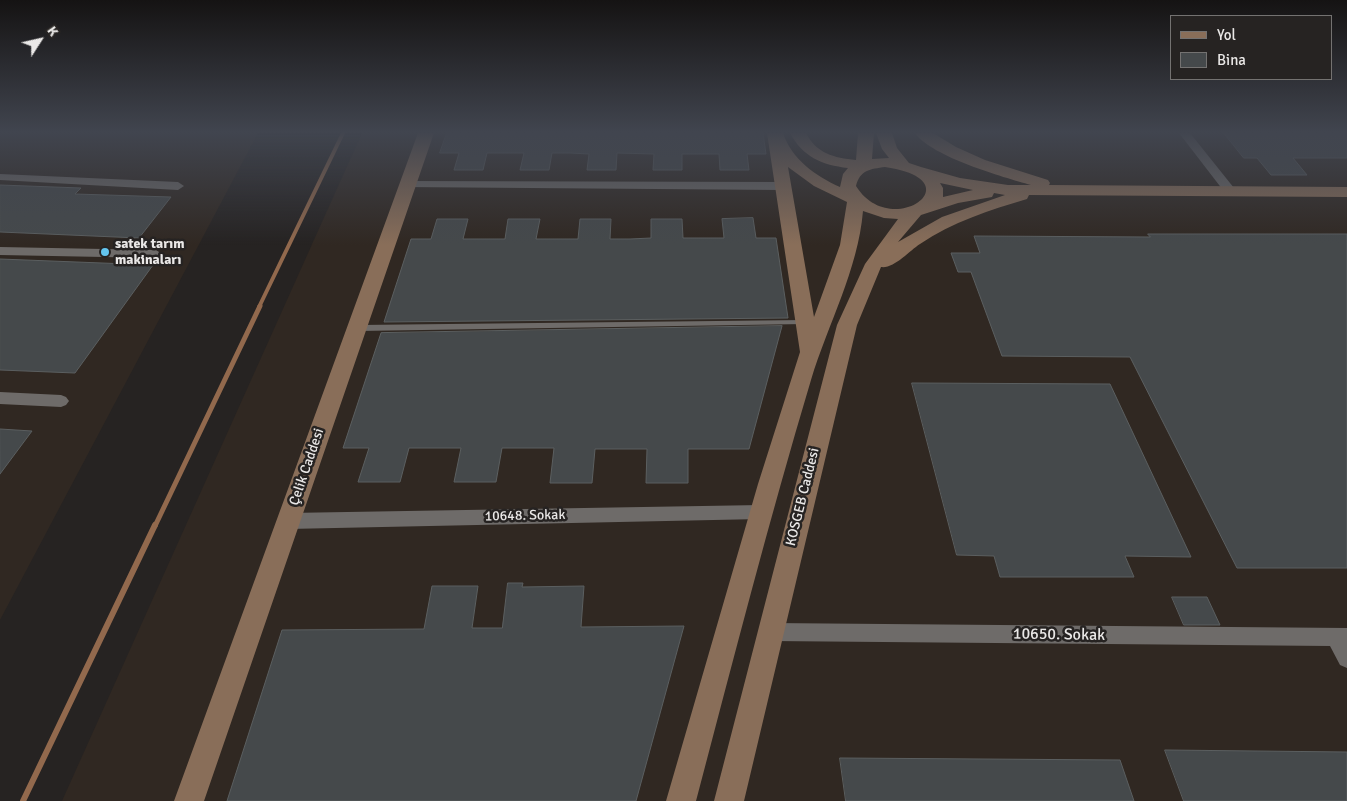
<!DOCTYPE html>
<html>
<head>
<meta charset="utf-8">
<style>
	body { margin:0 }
	#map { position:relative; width:1347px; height:801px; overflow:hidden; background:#262322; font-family:Signika,sans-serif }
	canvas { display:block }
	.legend { position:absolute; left:1170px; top:15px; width:162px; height:65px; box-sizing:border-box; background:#262322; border:1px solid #747271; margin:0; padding:6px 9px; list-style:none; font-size:15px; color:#eae8e7 }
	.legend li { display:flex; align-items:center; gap:10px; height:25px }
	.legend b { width:25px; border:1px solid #747271 }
	.north { position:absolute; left:15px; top:15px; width:50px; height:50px; -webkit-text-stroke:4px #262322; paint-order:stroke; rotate:55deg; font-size:14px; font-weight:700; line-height:20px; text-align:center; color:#eae8e7 }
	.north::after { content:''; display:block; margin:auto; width:18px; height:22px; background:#eae8e7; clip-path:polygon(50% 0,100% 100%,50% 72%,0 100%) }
</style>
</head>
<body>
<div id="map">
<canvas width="1347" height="801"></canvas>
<ul class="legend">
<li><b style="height:6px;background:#896e59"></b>Yol</li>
<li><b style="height:14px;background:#45494b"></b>Bina</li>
</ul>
<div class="north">K</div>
</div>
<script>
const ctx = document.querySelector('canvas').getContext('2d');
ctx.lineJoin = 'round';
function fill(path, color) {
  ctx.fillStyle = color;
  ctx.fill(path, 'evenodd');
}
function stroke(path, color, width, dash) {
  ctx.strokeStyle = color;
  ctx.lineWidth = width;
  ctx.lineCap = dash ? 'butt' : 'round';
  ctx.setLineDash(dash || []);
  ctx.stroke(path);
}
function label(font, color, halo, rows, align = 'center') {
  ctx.font = font + ' Signika,sans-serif';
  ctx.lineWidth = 5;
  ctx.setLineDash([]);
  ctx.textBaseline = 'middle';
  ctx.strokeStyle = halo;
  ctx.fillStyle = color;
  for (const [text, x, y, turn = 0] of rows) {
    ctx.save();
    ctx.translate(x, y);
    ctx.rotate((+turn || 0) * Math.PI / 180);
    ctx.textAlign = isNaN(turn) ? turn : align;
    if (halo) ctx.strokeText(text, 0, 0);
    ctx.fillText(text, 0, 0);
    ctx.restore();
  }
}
const built = new Path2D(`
	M0 133H258L0 620Z
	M362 133H1347V801H62Z`);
const streamFar2 = new Path2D(`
	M259 307 343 133`);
const streamFar1 = new Path2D(`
	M155 526 260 306`);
const stream = new Path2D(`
	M23 801 155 525`);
const building = new Path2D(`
	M447 133H763L766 154H747L749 170H720L719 154H682V170H653L654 154 617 153 616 170H587L589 154 570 153H552L549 170H520L524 153H487L483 170H454L459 153H440Z
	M1224 133H1347V158H1293L1307 175H1271L1257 158H1244Z
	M0 185 81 188 75 194 171 197 139 238 0 232Z
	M753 218 756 238H776L788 318 384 322 411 239H431L437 219H468L463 239H505L508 219H540L536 239H578L580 219H611L610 239H630L651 238V219H682L683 238H724L722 219Z
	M1148 234H1347V568H1237L1130 357 1002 356 971 272H958L951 253H980L974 236 1150 237Z
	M0 259 153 265 75 373 0 370Z
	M782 326 749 449H688V483H646L647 449H595L592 483H550L554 448H502L496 482H454L461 448H409L400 482H358L369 448H343L381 333Z
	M912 383 1110 384 1191 557 1125 556 1134 577H1000L994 556 957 555Z
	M0 429 32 431 0 474Z
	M508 583H523L522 587 584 586 581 627 684 626 636 801H227L282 630 424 629 432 586H478L472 628H502Z
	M1172 597H1207L1220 625H1184Z
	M1165 750 1347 752V801H1184Z
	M840 758 1120 760 1134 801H846Z`);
const lane = new Path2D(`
	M805 320 808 322 805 324 359 331 356 328 359 325Z`);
const street = new Path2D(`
	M1179 133H1190L1234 188V194H1226Z
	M0 174 178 182 184 186 178 190 0 180Z
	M407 181 782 182 788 186 782 190 403 187V183Z
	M0 247 156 250 162 254 156 258 0 255Z
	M0 392 61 395 66 397 69 401 66 405 61 407 0 404Z
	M761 505 767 507 769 512 767 517 761 519 288 529 282 526 280 521 282 516 288 513Z
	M770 623 1347 628V668L1340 665 1330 646 770 641 763 638 761 632 763 626Z`);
const secondary = new Path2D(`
	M418 133H434L204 801H174Z
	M767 133H783C792 160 816 176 840 187L843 174 848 168C822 165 803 157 790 133H806C816 153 834 158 856 160L858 133H874L872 159 889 158 882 149 876 133H892L897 148 909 163 921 167 960 178 1008 185H1031C1003 177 932 157 915 133H933L956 147 985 160 1048 180 1050 183 1049 185 1347 187V197L1029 195 1027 199C990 210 952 222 920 244 909 251 894 269 881 267L857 325 744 801H714L837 325 865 264 898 219 884 218 863 211C858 270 828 324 811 380 769 520 733 661 696 801H666L758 484 800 352ZM788 167 814 186 847 202 840 245 814 317ZM885 167C977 180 891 242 856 186 860 170 870 169 885 167ZM940 183 973 190 943 197V188ZM994 193 1005 195 942 217 898 242 921 215 958 203 992 197Z`);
const markers = [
	[105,252,5,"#64c5ee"]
];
const poiNames = [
	["satek tarım",115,244],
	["makinaları",115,260]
];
const streetNames = [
	["Çelik Caddesi",307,467,-71],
	["KOSGEB Caddesi",803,497,-76],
	["10648. Sokak",525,516,-1]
];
const nearStreetnames = [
	["10650. Sokak",1059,635,1]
];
fill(built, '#302822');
stroke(streamFar2, '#92694d', 4);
stroke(streamFar1, '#92694d', 5);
stroke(stream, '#92694d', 6);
fill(building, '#45494b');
stroke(building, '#5b5f60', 1);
fill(lane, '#6e6b69');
fill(street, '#6e6b69');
fill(secondary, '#896e59');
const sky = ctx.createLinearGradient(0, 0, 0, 245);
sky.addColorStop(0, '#151313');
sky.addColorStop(0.54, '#41454f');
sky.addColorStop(1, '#41454f00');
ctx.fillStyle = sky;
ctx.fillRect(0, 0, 1347, 245);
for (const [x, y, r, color] of markers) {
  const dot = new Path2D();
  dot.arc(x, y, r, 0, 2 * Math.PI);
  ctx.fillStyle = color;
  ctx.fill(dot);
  stroke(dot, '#262322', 2);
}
label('bold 14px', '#eae8e7', '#262322', poiNames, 'left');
label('14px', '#eae8e7', '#262322', streetNames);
label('16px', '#eae8e7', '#262322', nearStreetnames);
</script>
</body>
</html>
